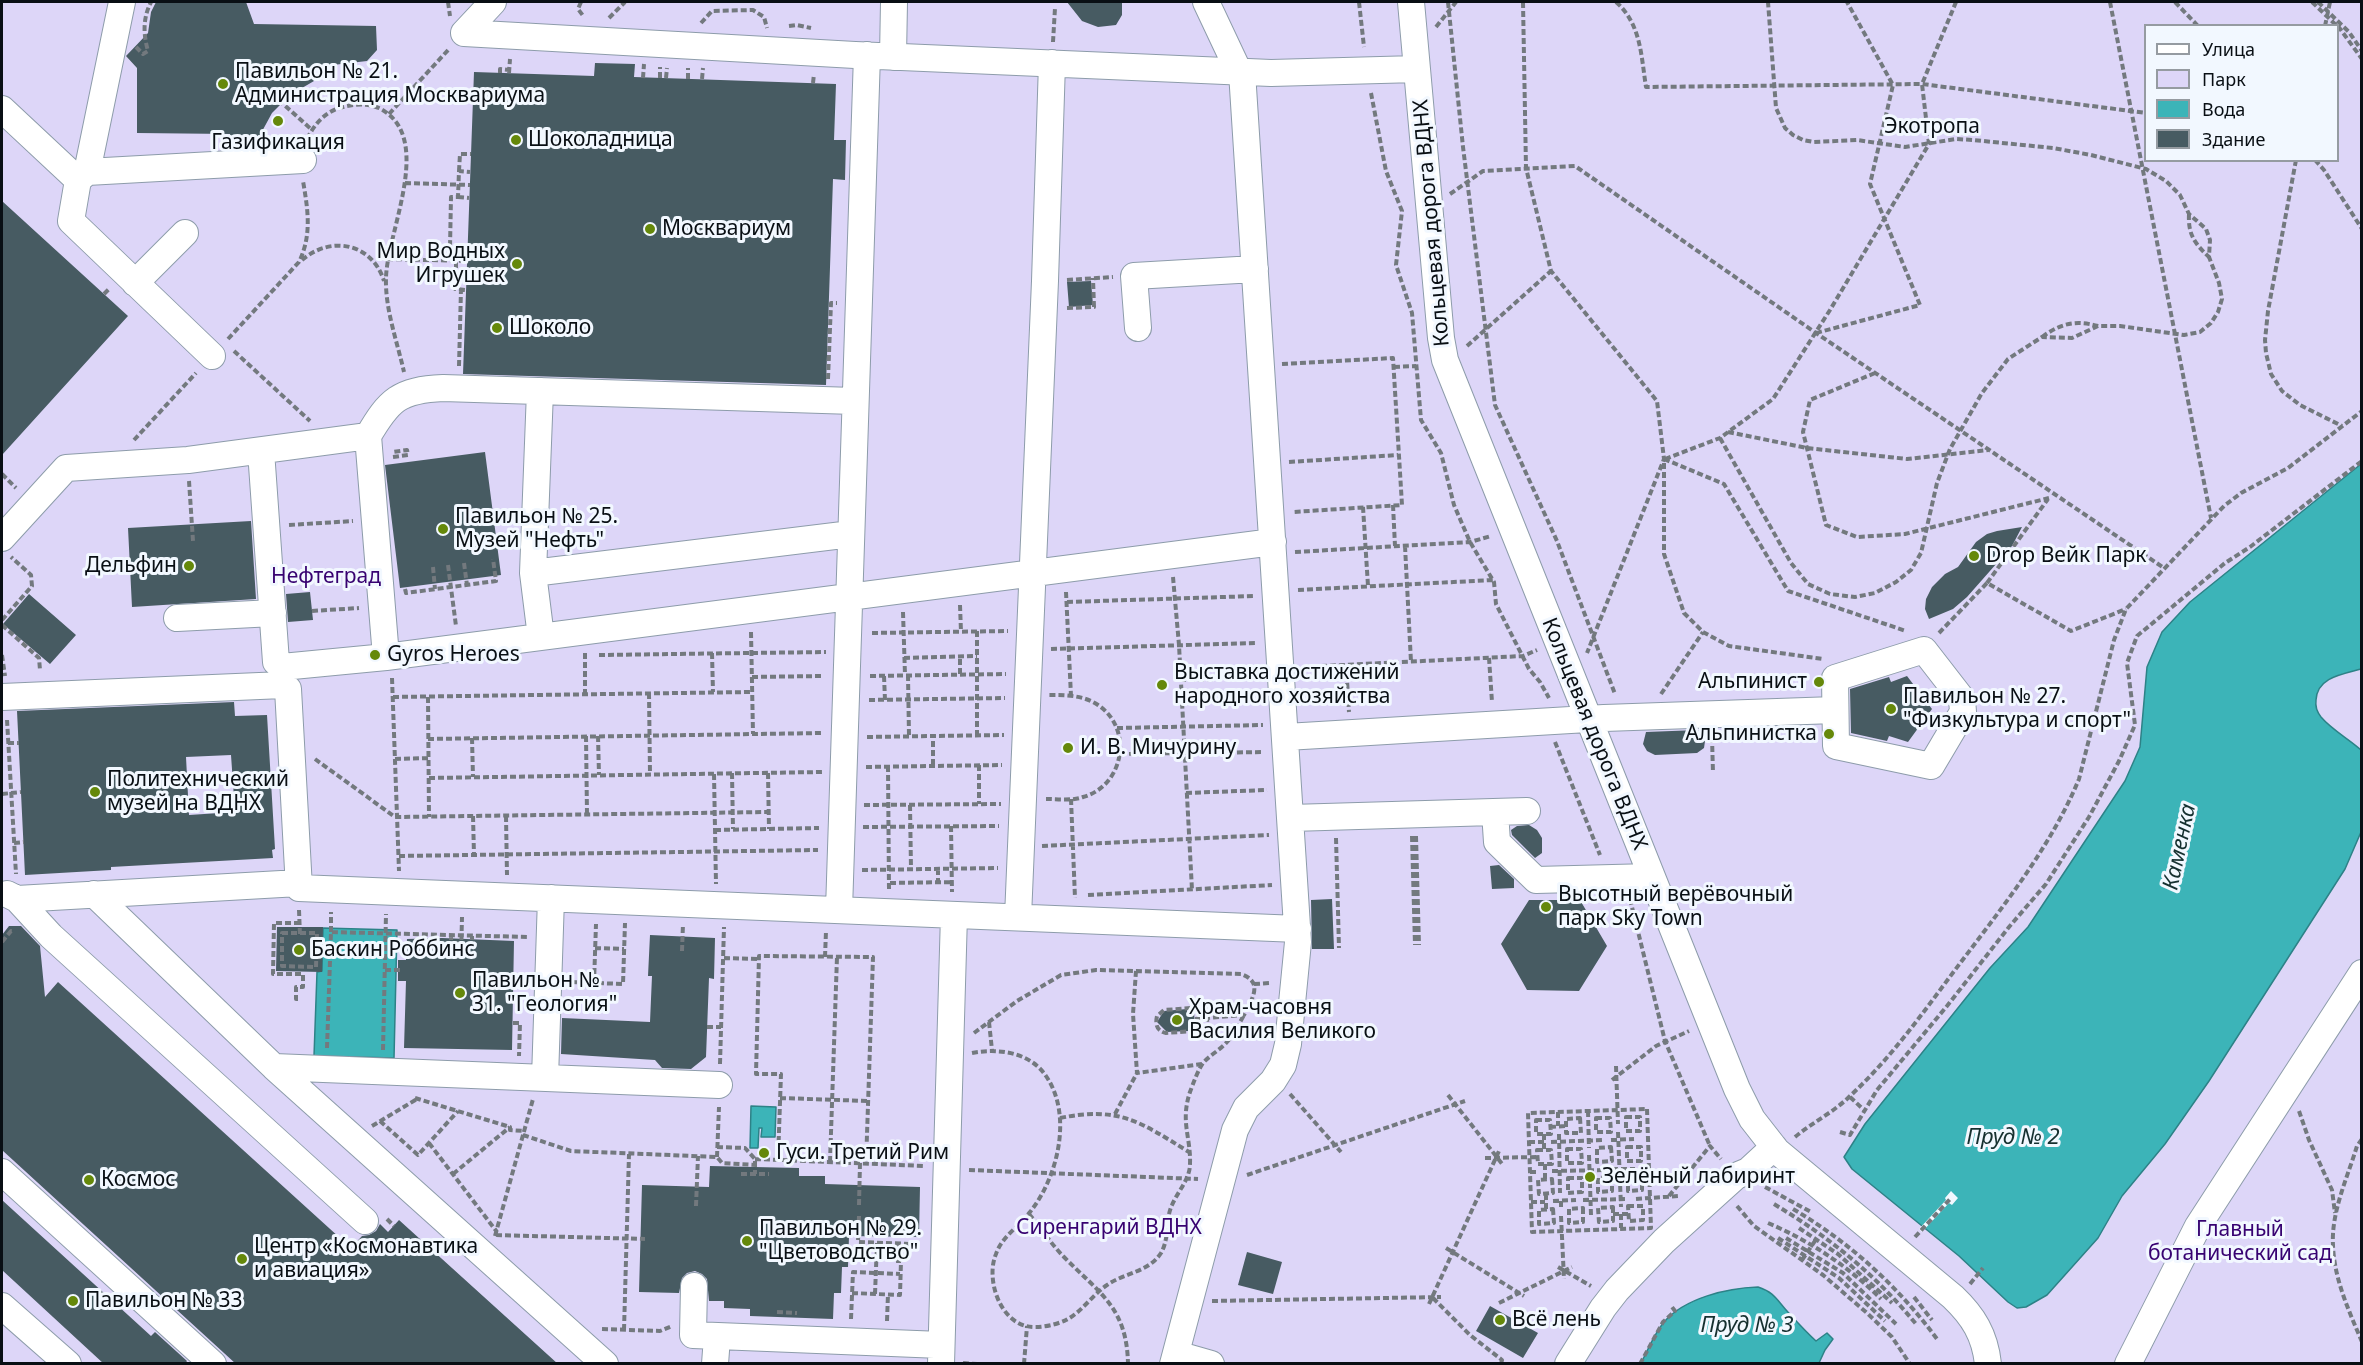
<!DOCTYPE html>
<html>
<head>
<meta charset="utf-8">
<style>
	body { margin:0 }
	#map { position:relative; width:2363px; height:1365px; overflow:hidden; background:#f2f8ff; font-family:"Noto Sans",sans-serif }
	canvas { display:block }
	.frame { position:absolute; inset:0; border:3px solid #090f14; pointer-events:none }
	.legend { position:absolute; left:2144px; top:24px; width:195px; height:138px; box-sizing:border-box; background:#f2f8ff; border:2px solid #959ba1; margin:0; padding:8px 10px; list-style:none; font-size:18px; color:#090f14 }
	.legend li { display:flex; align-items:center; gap:12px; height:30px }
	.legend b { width:30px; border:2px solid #959ba1 }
</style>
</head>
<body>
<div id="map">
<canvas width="2363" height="1365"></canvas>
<div class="frame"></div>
<ul class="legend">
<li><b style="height:8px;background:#fff"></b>Улица</li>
<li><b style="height:16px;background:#ddd6f8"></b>Парк</li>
<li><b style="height:16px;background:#3cb4b8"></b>Вода</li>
<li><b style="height:16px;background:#475b62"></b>Здание</li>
</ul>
</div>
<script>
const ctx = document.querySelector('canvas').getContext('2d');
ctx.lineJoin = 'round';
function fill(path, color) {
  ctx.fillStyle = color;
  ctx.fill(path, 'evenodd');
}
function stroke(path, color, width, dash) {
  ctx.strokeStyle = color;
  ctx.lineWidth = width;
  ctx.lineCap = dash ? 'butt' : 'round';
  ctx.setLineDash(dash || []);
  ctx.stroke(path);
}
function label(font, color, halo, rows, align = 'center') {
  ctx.font = font + ' "Noto Sans",sans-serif';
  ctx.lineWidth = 6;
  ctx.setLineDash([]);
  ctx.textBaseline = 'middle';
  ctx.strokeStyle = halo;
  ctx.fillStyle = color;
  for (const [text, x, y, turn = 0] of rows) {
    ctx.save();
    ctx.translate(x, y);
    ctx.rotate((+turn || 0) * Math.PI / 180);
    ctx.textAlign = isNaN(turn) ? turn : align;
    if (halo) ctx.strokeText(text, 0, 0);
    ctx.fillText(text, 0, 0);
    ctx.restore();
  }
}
const green = new Path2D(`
	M2 2H2361V1363H2ZM2146 26H2338V160H2146Z`);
const water = new Path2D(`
	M2361 464V669C2343 674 2317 677 2316 700 2315 707 2317 712 2321 717 2332 730 2349 739 2361 750V832L2345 869 2209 1081 2165 1144 2122 1196 2098 1238 2047 1295 2026 1307 2017 1308 2008 1302 1959 1256 1852 1169 1844 1157 1865 1124 1990 968 2028 927 2125 781 2140 747 2147 667 2162 632 2190 602Z
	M323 928 397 930 394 1058 314 1056 317 972 322 971Z
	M751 1106 776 1107 775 1137H761L762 1128H759L758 1148H750Z
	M1758 1287C1774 1292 1777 1300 1787 1311 1797 1322 1806 1332 1816 1341L1827 1333 1833 1339 1825 1350 1819 1363H1641C1648 1350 1654 1334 1664 1322 1685 1298 1727 1288 1758 1287Z`);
const pier = new Path2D(`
	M1951 1191 1958 1198 1952 1205 1949 1203 1922 1232 1919 1229 1946 1200 1945 1198Z`);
const building = new Path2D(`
	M156 2H246L254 24 376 26 377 50 367 61 307 68 314 81 290 95 272 113 253 148 230 149V134L137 133V68L126 56 148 33 151 12Z
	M1067 2H1122V15L1116 25 1098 27 1082 21Z
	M595 63 635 64 634 77 836 84 834 140H846L845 180 833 179 826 385 463 374 474 72 594 76Z
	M2 201 128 316 2 455Z
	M1091 281 1093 305 1069 307 1067 282Z
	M485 452 501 575 400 588 385 465Z
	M251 521 256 599 132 607 128 528Z
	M2022 527 2012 546 1967 597 1953 609 1929 619 1925 609 1926 599 1932 587 1945 574 1958 567 1976 542 1987 534 1997 531Z
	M310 592 313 620 288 622 286 594Z
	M29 594 76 635 50 664 3 624Z
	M1907 676 1932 709 1908 742 1889 736 1887 741 1851 733 1850 689 1889 677 1891 682Z
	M234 702 235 716 267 715 275 849 272 850 273 858 111 867V870L25 875 17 711ZM231 755 235 812 189 815 186 757Z
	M1698 730 1704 736 1705 741 1704 748 1697 753 1655 755 1647 751 1643 744 1646 732Z
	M1529 825 1537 830 1542 838V853L1535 858 1512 835 1511 830 1517 826Z
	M1499 865 1514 879V888L1492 889 1490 866Z
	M1332 899 1334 949H1312L1311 900Z
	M1529 900H1580L1607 946 1579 991 1527 990 1501 944Z
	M9 926H21L40 946 45 997 58 982 351 1248 362 1236 369 1235 376 1231 380 1224 388 1232 399 1220 558 1364H236L2 1150V935Z
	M277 927H323L322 972 276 971Z
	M650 935 715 938 714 979 709 978 706 1057 691 1069 662 1068 655 1060 561 1054 562 1018 650 1022 652 976H648Z
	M442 938 514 941 512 1050 404 1048 406 981H398V960H406L407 939Z
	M1187 1009V1012L1194 1011 1195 1028H1188V1031L1167 1032 1157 1022 1164 1011Z
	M710 1166 799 1168V1176H825V1184L920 1187 919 1237 849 1236 848 1267H842L841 1293H834L833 1319 750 1316V1309L724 1308V1301H709L707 1279 702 1274 695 1271 687 1273 682 1278 679 1293 639 1292 642 1185 709 1187Z
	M2 1200 151 1336 155 1332 187 1361 185 1364H104L2 1270Z
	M1247 1252 1282 1262 1273 1294 1238 1285Z
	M1490 1306 1538 1333 1523 1358 1476 1331Z`);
const path = new Path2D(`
	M448 2 450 16
	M581 2 578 9 584 17
	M1359 2 1364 47
	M1448 2 1463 147 1495 405 1557 541 1615 694
	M1523 2 1526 168 1551 271 1657 401 1664 459 1587 653
	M1616 2C1641 24 1641 55 1646 87L1922 84 2146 113
	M2110 2 2211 518
	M2175 2 2198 26
	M2312 2 2337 26
	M2318 2 2349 32 2362 51
	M609 18 625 2
	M701 23 712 11 753 10 764 17 767 28
	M789 26 797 25 811 28
	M2325 26 2330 2
	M2338 26 2362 59
	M1436 27 1456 2
	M1053 42 1055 8
	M136 47 143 54 148 51C143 33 143 18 151 2
	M500 73V69L509 70
	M509 73 510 59
	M643 78 644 64
	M660 78V67
	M666 78 667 68
	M688 79V68
	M702 79 703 68
	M813 83 814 74
	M1371 93 1386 171 1402 211 1396 265 1412 313 1421 420 1441 453 1454 505 1470 542 1494 582 1496 604 1529 669 1540 682 1549 698
	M272 94 312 130
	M389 114 450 48
	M307 139C315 123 326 111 343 107 358 103 375 103 387 113 431 146 387 233 386 278 385 309 397 341 404 372
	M2296 160 2268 311 2265 340 2266 353 2271 374 2282 391 2300 405 2342 426
	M2315 160 2324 170 2362 229
	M459 171 460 154H471
	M405 183 470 185
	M1450 194 1483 171 1575 166 1816 333 2164 568
	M458 197 469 198
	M2189 214C2188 234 2194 243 2209 257
	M456 249H468
	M387 259 467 261
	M302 260C331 235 372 243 384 281
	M456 275 455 289 466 290
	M467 276 456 275V249L450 248 451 197H458L459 171 470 172
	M1067 280 1113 277
	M104 294 110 288
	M1067 308 1094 307 1093 278
	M1816 333 1920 305 1870 184 1893 85 1847 2
	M2042 337C2061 323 2076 320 2098 326
	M228 339 299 262C312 235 308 210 303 181
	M1467 346 1551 271
	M234 351 310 421
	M1282 364 1393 358 1402 505 1293 512
	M459 366 461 289
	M1394 367 1416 366
	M1875 373 1810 400 1803 432 1826 525 1857 537 1905 534 2049 498
	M828 379 831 303H837
	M1728 432 1807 448 1907 459 1988 450
	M134 440 196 373
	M393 457 408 455 407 450 393 452
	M1664 459 1724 484 1788 591 1906 631
	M1665 459 1720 438 1773 399 1830 310 1929 144 1922 84 1956 2
	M1289 462 1398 455
	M1664 463V554L1684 613 1703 632 1729 646 1823 659
	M2 474 16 488
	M189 481 193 541
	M1393 505 1395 546
	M1363 507 1368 586
	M289 525 353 521
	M1405 546 1411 662
	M1295 552 1470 542 1491 536
	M464 563 467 585
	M448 565 456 626
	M433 567 435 589
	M1173 577 1179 645 1192 890
	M1987 583 2048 499
	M405 589 406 593 496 581 493 559
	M1298 590 1493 580
	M1066 592 1071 696
	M1067 602 1255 596
	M960 605 961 632
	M312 611 359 608
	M903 612 905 675
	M2 620 32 586 31 575 11 557
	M2 625 39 658 40 670
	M977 631V735
	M751 632 753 734
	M872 633 1008 631
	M1939 633 1987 583 2071 631 2126 609
	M1051 649 1256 643
	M585 653V694
	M712 653 713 692
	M2 655 5 676
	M599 655 826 652
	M904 658 977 656
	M1489 658 1492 702
	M1346 665 1349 712
	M1303 667 1523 656 1537 650
	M960 674V657
	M908 675 909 736
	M870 676 1006 674
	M884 676 885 700
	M752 677 823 676
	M392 678 399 871
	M1180 680 1257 678
	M649 693 650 774
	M1661 694 1703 632
	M393 697 752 692
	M428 697 429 817
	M869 700 1005 698
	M7 720 16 874
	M1117 728 1263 725
	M586 736 587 814
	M598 736 599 775
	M867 737 1004 735
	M1712 737 1713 773
	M472 738 473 777
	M428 739 823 733
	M1555 742 1600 855
	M8 743H19
	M1120 754 1264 752
	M315 759 395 817 769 812
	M395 759 428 758
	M933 765V736
	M979 765V804
	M888 766 889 891
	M866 767 1002 765
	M732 773 733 829
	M768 773 769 829
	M714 774 716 884
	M429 778 822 772
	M1186 793 1267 790
	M2 794 21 792
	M1046 799C1058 799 1072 801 1083 797 1124 786 1134 729 1098 705 1083 695 1066 695 1049 695
	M1071 799 1075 898
	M864 805 1001 804
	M910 805 911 869
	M473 816 474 855
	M506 816 507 875
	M951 826 952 892
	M863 827 999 826
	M715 830 819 828
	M1412 836 1415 945
	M1416 836 1419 945
	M1336 838 1339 948
	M14 843 24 842
	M1042 846 1269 835
	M399 856 818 850
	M938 869V882
	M862 870 998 868
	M890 883 952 882
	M1088 895 1272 885
	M1630 899 1665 1041 1710 1146
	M299 910 300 935
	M300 923H274L273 974H303V987H296V999H300
	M331 932V912
	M282 933H317L316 967 282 966Z
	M2 942 11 931H14
	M595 948 624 949
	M682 951 683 924
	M825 957 826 931
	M451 958V935
	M461 958 462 917
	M472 958V936
	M724 958 759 959
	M385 970H402
	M1136 971 1133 1014 1137 1073 1202 1064
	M571 982 623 984 625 923
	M594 983 596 924
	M1254 984 1271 983
	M1206 1007 1208 1030 1166 1033C1157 1031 1155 1025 1157 1016L1164 1010Z
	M989 1022 992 1050
	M513 1023H520L519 1056
	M707 1027H721
	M974 1033 1017 1001 1061 975 1096 970 1241 974C1264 982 1252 999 1244 1015L1194 1019
	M327 1048 331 932 528 937
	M383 1050 386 914
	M972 1053C998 1048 1030 1052 1046 1076 1073 1115 1058 1177 1030 1212 1019 1227 1002 1236 996 1254 986 1277 998 1319 1026 1326 1037 1329 1056 1325 1066 1320 1082 1312 1092 1295 1107 1285 1124 1273 1149 1272 1161 1253 1170 1237 1165 1220 1172 1205 1178 1191 1190 1179 1190 1164 1191 1137 1180 1122 1190 1092 1193 1084 1198 1070 1203 1063 1210 1055 1220 1050 1227 1042 1234 1034 1239 1024 1244 1015
	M720 1064 724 927
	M1616 1066 1618 1124
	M1612 1080 1656 1046 1689 1031
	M1290 1094 1341 1152
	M1448 1095 1503 1165
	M1850 1097 1864 1110
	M415 1098 510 1127V1130L524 1131
	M780 1098 868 1101
	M1647 1109 1651 1228 1532 1232 1528 1113Z
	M1588 1111 1589 1148
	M2299 1111 2309 1140 2332 1190 2335 1213
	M1558 1112V1126
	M1115 1114 1137 1073
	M1626 1117H1640V1131H1626Z
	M1060 1118C1120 1106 1140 1122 1189 1152
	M1580 1118 1581 1133H1566V1119Z
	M1596 1118H1610L1611 1132H1596Z
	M1536 1120H1550L1551 1134H1536Z
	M380 1121 418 1155 458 1111
	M372 1126 417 1099
	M1550 1127 1566 1126
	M1618 1132 1621 1207
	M1840 1132 1850 1135 1877 1090 1947 1006 2009 927 2046 884 2089 817 2119 761 2135 725 2127 663 2137 636 2225 563 2250 547 2362 461
	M1544 1134V1150
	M1559 1134 1560 1193
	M523 1135 571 1151 717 1157 722 1163 756 1165
	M1795 1137C1813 1122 1834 1112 1850 1096 1891 1058 1922 1014 1955 970 2000 910 2050 849 2079 779L2114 640 2126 609 2224 506 2241 493 2288 468 2362 411
	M2362 1139 2357 1146C2348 1176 2331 1212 2333 1245 2334 1279 2349 1311 2362 1342
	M1611 1140 1634 1139
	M1529 1142H1544
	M1551 1142 1604 1140
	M429 1143 497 1232
	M717 1147 745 1148 755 1159V1174
	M1611 1147 1612 1161 1597 1162V1148Z
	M1627 1147H1641V1161H1627Z
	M1567 1149H1581L1582 1163H1567Z
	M1537 1150H1551L1552 1164H1538Z
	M1589 1155 1591 1215
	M717 1157 719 1107
	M1485 1158 1537 1157
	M755 1159 925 1166
	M778 1160 781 1074H756L759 956 873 957 866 1164
	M830 1162 837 957
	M1545 1164V1179
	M1612 1169H1635
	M969 1170 1198 1179
	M1552 1171 1605 1170
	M1530 1172H1538
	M453 1174 510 1127
	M741 1174H769
	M1247 1175 1465 1101
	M1642 1176V1190L1628 1191V1177Z
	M1612 1177V1191L1598 1192V1178Z
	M1568 1178H1582V1192L1568 1193Z
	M1552 1179 1553 1193 1539 1194 1538 1180Z
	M1765 1187 1811 1212
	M1546 1194V1209
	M1669 1196 1710 1146 1721 1159
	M1636 1199 1678 1196
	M1583 1200 1628 1199
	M1553 1201 1576 1200
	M1561 1201V1209
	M1531 1202H1545
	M1774 1204C1830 1238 1874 1273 1916 1324
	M859 1205 860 1163
	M696 1206 698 1156
	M1628 1206H1643V1220L1629 1221Z
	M1737 1206 1754 1226 1823 1275 1867 1313 1892 1337 1910 1364
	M1613 1207V1221L1599 1222 1598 1208Z
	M1583 1208V1222L1569 1223V1209Z
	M1553 1209 1554 1223 1539 1224V1210Z
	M1793 1209C1849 1242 1898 1286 1937 1339
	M1029 1214C1041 1228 1051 1244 1064 1257 1099 1293 1127 1307 1128 1364
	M1613 1214H1629
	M1621 1214V1228
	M859 1216 858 1242 913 1244
	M1561 1216 1564 1279
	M387 1219 394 1226
	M1768 1223C1810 1241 1848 1266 1881 1299
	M1799 1228 1838 1254 1892 1303
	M496 1235 645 1239
	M495 1236 533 1099
	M1915 1237 1951 1198
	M1778 1238 1839 1278 1885 1321
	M1786 1238 1843 1273 1896 1324
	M1446 1248 1524 1296
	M1802 1260 1817 1238
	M1558 1267 1591 1286
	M1970 1284 1983 1268
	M852 1293 900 1295 901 1261H896L897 1244
	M875 1294 877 1243
	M1914 1297 1932 1320
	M1433 1298 1470 1335 1502 1360 1501 1364
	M1212 1301 1441 1297
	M1499 1303 1572 1267
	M1429 1304 1499 1151
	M777 1312 797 1313
	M851 1319 853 1272 900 1274
	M887 1321 888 1294
	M602 1329 660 1331 672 1326
	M624 1330 629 1154
	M963 1363 977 1364
	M1024 1364 1027 1326
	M1640 1364 1663 1322 1675 1311 1672 1307`);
const minor = new Path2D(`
	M1206 2 1239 72
	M1411 2 1441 338 1445 360 1737 1089 1752 1119 1777 1151 1953 1297C1973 1316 1985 1335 1988 1364
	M464 33 855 55 1271 73 1417 69
	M464 33 493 2
	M893 57 894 2
	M2 109 78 180 71 221 212 356
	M87 172 303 160
	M78 180 87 172 122 2
	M135 283 185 233
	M1138 328 1134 276 1255 269
	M261 451 276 662 282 667 283 682
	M2 538 66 468 188 460 368 436
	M533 573 540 391
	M177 618 273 613
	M541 637 533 573 851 534
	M1924 650 1962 699 1963 712 1931 766 1836 746 1835 678Z
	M386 657 368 436C389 400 399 390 443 388L854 401
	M282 667 386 657 1273 542
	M2 697 283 685 288 689 299 888 1298 929
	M1286 737 1604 718 1835 710
	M1495 812 1497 842 1536 880 1651 877
	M1291 818 1527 811
	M7 894 17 899 299 883
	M94 894 274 1067 605 1364
	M17 899 51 936 365 1221
	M839 910 867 55
	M1018 917 1045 281 1052 63
	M274 1067 719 1085
	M545 1078 551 898
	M2 1172 213 1364
	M694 1286 693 1335 941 1345
	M2 1306 68 1364
	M1176 1354 1211 1364
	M715 1364 717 1337
	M941 1364 954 915
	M1173 1364 1235 1130 1246 1108 1273 1081 1283 1065 1288 1044 1298 942 1242 72
	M1568 1364 1603 1308 1617 1290 1664 1241 1716 1194 1736 1176 1748 1171 1774 1147
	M2128 1364 2198 1226 2362 973`);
const pathBridge = new Path2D(`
	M1720 438 1791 563 1808 584 1830 594 1855 597 1875 593 1896 582 1911 570 1921 553 1937 483 1950 449 1982 393 2008 359 2042 337 2072 338 2098 326H2120L2184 335 2200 332 2211 323 2218 312 2222 299 2219 283 2209 257 2210 240 2206 229 2189 214 2180 195 2166 181 2146 169 2091 155 2053 148 1973 140 1956 139 1905 147 1857 140 1814 142 1803 140 1793 135 1785 128 1776 108 1768 2`);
const markers = [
	[223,84,6,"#65880a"],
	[278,121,6,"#65880a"],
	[516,140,6,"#65880a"],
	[650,229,6,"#65880a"],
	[517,264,6,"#65880a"],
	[497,328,6,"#65880a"],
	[443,529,6,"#65880a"],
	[1974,556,6,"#65880a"],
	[189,566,6,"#65880a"],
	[375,655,6,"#65880a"],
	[1819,682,6,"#65880a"],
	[1162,685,6,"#65880a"],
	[1891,709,6,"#65880a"],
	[1829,734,6,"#65880a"],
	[1068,748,6,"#65880a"],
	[95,792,6,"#65880a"],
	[1546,907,6,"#65880a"],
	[299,950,6,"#65880a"],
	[460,993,6,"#65880a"],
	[1177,1020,6,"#65880a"],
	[764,1153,6,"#65880a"],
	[1590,1177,6,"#65880a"],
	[89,1180,6,"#65880a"],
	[747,1241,6,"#65880a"],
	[242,1259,6,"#65880a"],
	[73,1301,6,"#65880a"],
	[1500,1320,6,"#65880a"]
];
const poiNames = [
	["Павильон № 21.",235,72],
	["Администрация Москвариума",235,96],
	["Шоколадница",528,140],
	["Газификация",278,143,"center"],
	["Москвариум",662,229],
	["Мир Водных",505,252,"right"],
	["Игрушек",505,276,"right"],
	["Шоколо",509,328],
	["Павильон № 25.",455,517],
	["Музей \"Нефть\"",455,541],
	["Drop Вейк Парк",1986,556],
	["Дельфин",177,566,"right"],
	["Gyros Heroes",387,655],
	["Выставка достижений",1174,673],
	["народного хозяйства",1174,697],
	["Альпинист",1807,682,"right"],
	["Павильон № 27.",1903,697],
	["\"Физкультура и спорт\"",1903,721],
	["Альпинистка",1817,734,"right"],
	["И. В. Мичурину",1080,748],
	["Политехнический",107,780],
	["музей на ВДНХ",107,804],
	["Высотный верёвочный",1558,895],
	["парк Sky Town",1558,919],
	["Баскин Роббинс",311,950],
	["Павильон №",472,981],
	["31. \"Геология\"",472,1005],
	["Храм-часовня",1189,1008],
	["Василия Великого",1189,1032],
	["Гуси. Третий Рим",776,1153],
	["Зелёный лабиринт",1602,1177],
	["Космос",101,1180],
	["Павильон № 29.",759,1229],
	["\"Цветоводство\"",759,1253],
	["Центр «Космонавтика",254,1247],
	["и авиация»",254,1271],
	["Павильон № 33",85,1301],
	["Всё лень",1512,1320]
];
const streetNames = [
	["Экотропа",1932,127],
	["Кольцевая дорога ВДНХ",1432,223,-95],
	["Кольцевая дорога ВДНХ",1594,734,68]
];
const parkNames = [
	["Нефтеград",326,577],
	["Сиренгарий ВДНХ",1109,1228],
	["Главный",2240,1230],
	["ботанический сад",2240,1254]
];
const waterNames = [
	["Каменка",2180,847,-78],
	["Пруд № 2",2013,1138],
	["Пруд № 3",1747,1326]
];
fill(green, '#ddd6f8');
fill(water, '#3cb4b8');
stroke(water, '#2d8287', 1.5);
fill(pier, '#f2f8ff');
fill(building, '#475b62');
stroke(minor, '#8d9caa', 28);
stroke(path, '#73797e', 4, [6, 3]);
stroke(minor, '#fff', 26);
stroke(pathBridge, '#73797e', 4, [6, 3]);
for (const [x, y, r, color] of markers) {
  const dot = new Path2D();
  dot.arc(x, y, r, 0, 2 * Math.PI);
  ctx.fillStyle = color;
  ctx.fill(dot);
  stroke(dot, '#f2f8ff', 2);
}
label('21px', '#090f14', '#f2f8ff', poiNames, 'left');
label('21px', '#090f14', '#f2f8ff', streetNames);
label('21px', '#370271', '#f2f8ff', parkNames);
label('italic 22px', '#163030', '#f2f8ff', waterNames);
</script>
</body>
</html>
